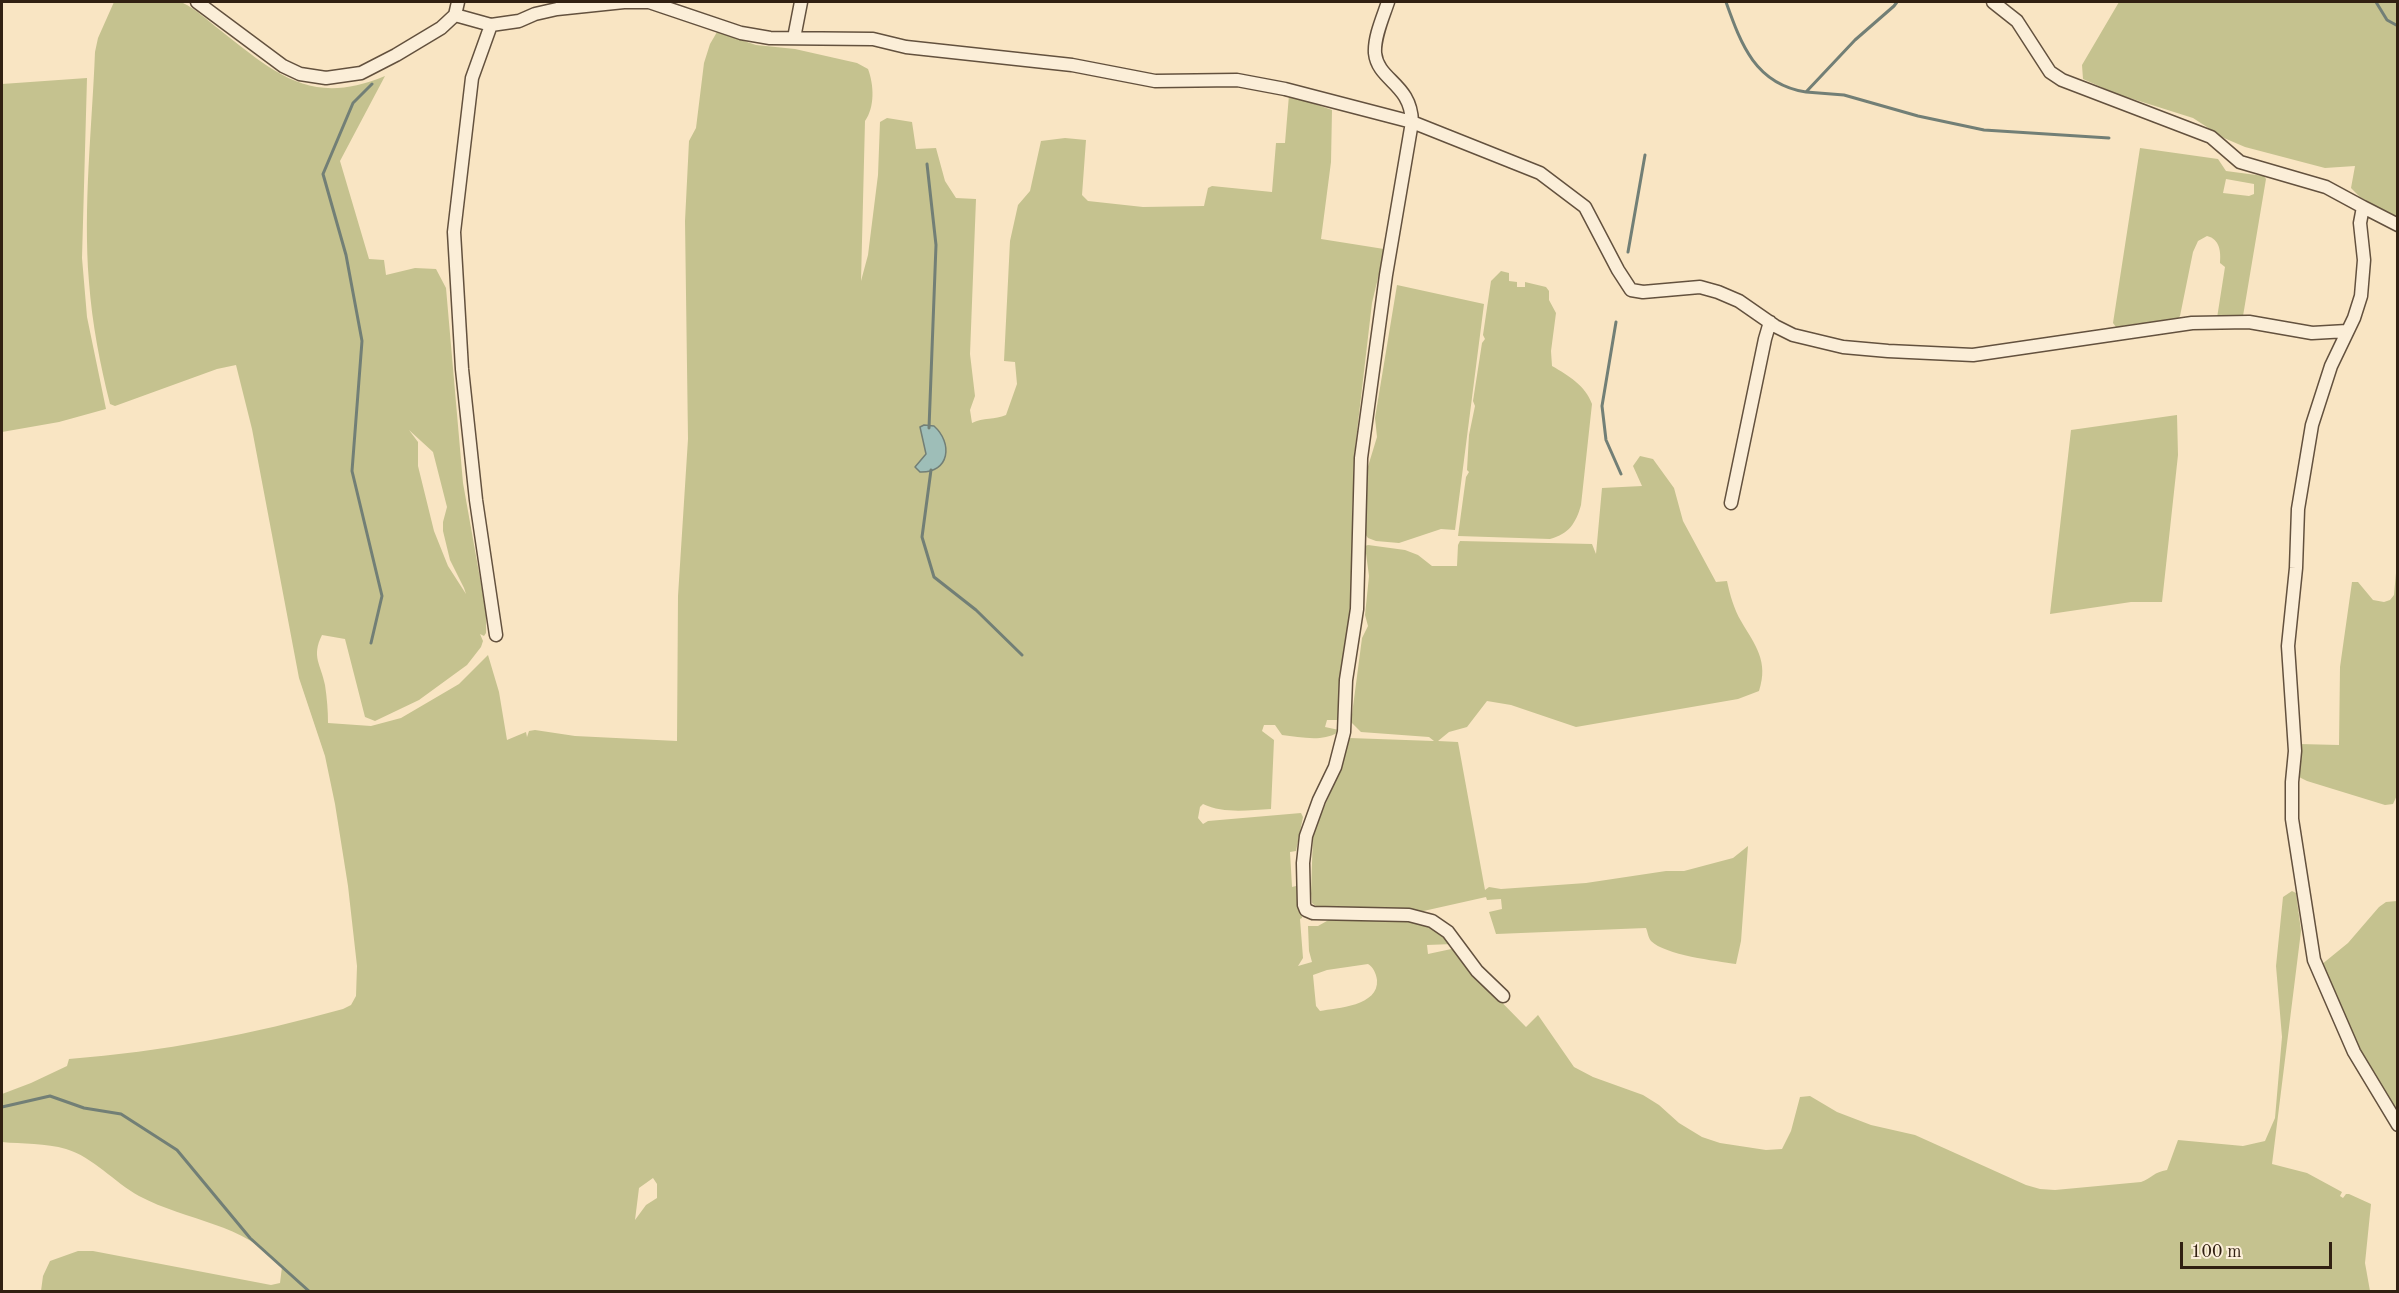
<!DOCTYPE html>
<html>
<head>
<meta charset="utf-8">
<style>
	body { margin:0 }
	#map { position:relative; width:2399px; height:1293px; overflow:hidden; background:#f9e5c3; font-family:"Old Standard TT",serif }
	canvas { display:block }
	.frame { position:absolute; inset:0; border:3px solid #312012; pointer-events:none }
	.scale { position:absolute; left:2180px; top:1242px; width:152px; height:27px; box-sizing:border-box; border:3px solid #312012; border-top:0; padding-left:8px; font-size:18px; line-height:21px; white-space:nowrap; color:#312012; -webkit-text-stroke:4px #fbeed8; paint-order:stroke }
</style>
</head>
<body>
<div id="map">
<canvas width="2399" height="1293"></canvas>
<div class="frame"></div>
<div class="scale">100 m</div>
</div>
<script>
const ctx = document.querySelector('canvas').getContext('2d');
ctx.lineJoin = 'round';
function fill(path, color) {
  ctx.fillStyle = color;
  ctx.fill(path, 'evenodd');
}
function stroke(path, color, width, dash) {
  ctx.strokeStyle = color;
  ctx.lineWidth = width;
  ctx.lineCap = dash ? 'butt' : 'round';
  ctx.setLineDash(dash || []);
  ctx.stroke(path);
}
const green = new Path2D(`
	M114 2C128 2 171 0 183 3 196 9 208 21 220 30 276 74 311 107 385 76L340 161 369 259 384 260 386 275 415 268 436 269 446 288 463 483 486 612V633L484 636 480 634 483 641 481 647 467 665 419 700 375 721 365 717 345 639 322 635C311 657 321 664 325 685 327 698 328 711 328 723L371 726 401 718 459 684 488 655 499 692 507 740 526 732 527 737 529 731 535 730 575 736 677 741 678 596 688 439 685 221 689 141 696 128 704 63 710 44 717 32 756 45 795 49 857 63 868 69C874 85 875 107 865 121L861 281 868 255 878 175 880 122 887 118 912 122 916 149 936 148 945 181 956 198 976 199 970 354 975 396 970 410 972 423C983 417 995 420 1006 415L1017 384 1015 362 1004 361 1010 241 1018 205 1030 191 1041 141 1065 138 1086 140 1082 195 1088 201 1143 207 1204 206 1208 188 1212 186 1272 192 1276 143H1285L1289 95 1332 110 1331 162 1321 239 1384 249C1381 268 1376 285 1372 303L1354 457 1352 528 1355 560 1354 593 1340 720H1327L1325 727 1339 730 1337 733C1321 742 1300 737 1282 735L1275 725H1264L1262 731 1274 740 1271 809C1249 810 1224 814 1203 804L1200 807 1198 818 1203 824 1208 821 1301 813 1303 817 1296 851 1290 852 1292 887 1300 885 1302 918 1300 919 1303 958 1298 966 1312 962 1309 951 1308 926H1318L1334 917 1425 920 1453 944 1427 945 1428 954 1456 948 1475 975 1526 1027 1538 1015 1574 1067 1593 1077 1643 1095 1659 1105 1679 1123 1702 1137 1720 1143 1766 1150 1782 1149 1791 1131 1800 1097 1810 1096 1837 1112 1871 1125 1915 1135 2026 1185 2040 1189 2055 1190 2141 1182C2152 1178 2154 1172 2167 1170L2178 1140 2243 1146 2265 1141 2275 1118 2282 1037 2276 966 2283 897 2292 891 2296 893 2301 931 2272 1164 2307 1173 2342 1192 2340 1196 2343 1198 2346 1194H2349L2371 1204 2365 1263 2370 1291H41L43 1276 50 1261 78 1251H93L271 1285 280 1283 282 1267C243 1222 188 1222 139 1196 114 1182 93 1157 66 1149 46 1143 22 1144 2 1142V1094L31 1083 67 1066 69 1059C162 1052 253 1034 343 1009L351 1005 356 996 357 966 348 886 335 804 325 756 299 678 252 429 236 365 217 369 115 406 110 404C100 364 92 323 89 282 83 205 92 129 95 52L98 38ZM409 430 433 452 447 507 443 522V531L450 560 464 588 466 594 448 566 434 531 418 466V442ZM1368 964C1373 967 1376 973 1377 980 1379 1006 1337 1008 1320 1011L1316 1006 1313 975 1327 970ZM653 1178 657 1184V1198L646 1205 635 1220 639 1188Z
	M2119 2H2397V220L2360 197 2351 188 2355 166 2325 168 2245 147 2224 138 2193 118 2117 94 2083 79 2082 65Z
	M87 78 82 258 87 317 106 409 59 422 2 432V84Z
	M2140 148 2218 159 2226 171 2264 176 2266 179 2243 316 2217 318 2225 267 2220 263C2221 252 2220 239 2207 236L2198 241 2193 252 2180 316 2177 320 2145 325 2141 323 2116 327 2113 323ZM2226 179 2254 184V194L2249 196 2223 193Z
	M1501 271 1509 273V281L1517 282V287H1525V282L1546 287 1549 291V300L1556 313 1551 351 1552 366C1569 376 1585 385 1592 404L1581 505C1576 523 1569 534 1550 539L1458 536 1466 477 1469 472 1467 470 1469 435 1475 406 1473 401 1482 343 1485 339 1483 335 1491 281Z
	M1397 285 1484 304 1455 530 1441 529 1399 543 1376 541 1368 538 1365 534 1366 473 1377 437 1375 418Z
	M2177 415 2178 455 2162 602H2131L2050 614 2071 430Z
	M1640 456 1653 459 1674 488 1683 521 1716 582 1727 581C1730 595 1734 609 1741 621 1755 645 1769 661 1759 691L1738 699 1576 727 1511 705 1487 701 1467 727 1449 732 1438 741 1458 742 1485 890 1489 887 1501 889 1586 883 1666 871H1684L1733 858 1748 846 1741 941 1736 964C1716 961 1665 955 1651 941 1648 937 1648 933 1646 928L1496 934 1489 912 1502 909 1501 899 1487 900 1486 897 1419 912 1317 907 1312 903 1311 894 1313 833 1342 766 1349 738 1434 741 1429 737 1361 732 1351 722 1362 638 1368 626 1365 615 1369 576 1365 546 1368 545 1405 550 1418 555 1432 566H1457L1458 545 1460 541 1592 544 1596 554 1602 488 1642 486 1633 466Z
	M2397 562 2398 793 2393 804 2385 805 2307 781 2299 777 2297 773 2299 744 2339 745 2340 667 2352 582H2358L2373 600 2384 602 2390 600 2394 595Z
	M2397 901V1115L2363 1061 2321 965 2348 943 2379 907 2386 902Z`);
const water = new Path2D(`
	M924 425 934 426C953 443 950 473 920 472L915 467 926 454 920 427Z`);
const stream = new Path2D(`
	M1726 2C1741 44 1755 84 1806 92L1855 40 1894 6 1897 2
	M2376 2 2387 20 2398 26
	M1806 92 1844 95 1918 116 1984 130 2109 138
	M927 164 936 245 929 428
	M1628 252 1645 155
	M1616 322 1602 406 1606 440 1621 474
	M931 470 922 537 934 577 976 610 1022 655
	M371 643 382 596 352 471 362 341 346 255 323 174 353 103 372 84
	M2 1107 50 1096 84 1108 121 1114 177 1150 250 1238 310 1292`);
const minor = new Path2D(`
	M197 2 283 66 300 74 326 78 361 73 396 55 441 28 455 15 458 2
	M1388 2C1383 17 1374 37 1375 53 1378 81 1411 83 1412 122L1386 275 1361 458 1357 609 1346 680 1344 732 1335 767 1319 800 1306 836 1303 863 1304 905 1306 910 1313 913 1409 915 1432 921 1448 932 1477 971 1503 996
	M1993 2 2017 21 2050 72 2062 80 2211 137 2240 162 2326 187 2363 207 2360 223 2364 260 2361 296 2354 318 2331 366 2312 425 2298 509 2296 568 2288 646 2295 751 2292 782V819L2314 960 2354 1052 2398 1125
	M455 15 491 25 519 21 535 14 557 9 624 2H649L741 33 770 38 873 39 906 47 1072 65 1155 81 1237 80 1285 89 1412 122 1540 173 1585 207 1618 270 1631 290 1643 292 1700 287 1718 292 1739 301 1775 326 1793 335 1843 347 1888 351 1973 355 2192 323 2249 322 2312 333 2347 331
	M491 25 472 78 454 232 462 369 476 500 496 635
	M794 38 801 2
	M2363 207 2398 225
	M1731 503 1765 339 1770 322`);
fill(green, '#c5c28f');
fill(water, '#9ebeb8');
stroke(water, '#727f76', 1.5);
stroke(stream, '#727f76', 3);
stroke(minor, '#63513e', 15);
stroke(minor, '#fbeed8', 12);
</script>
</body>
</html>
